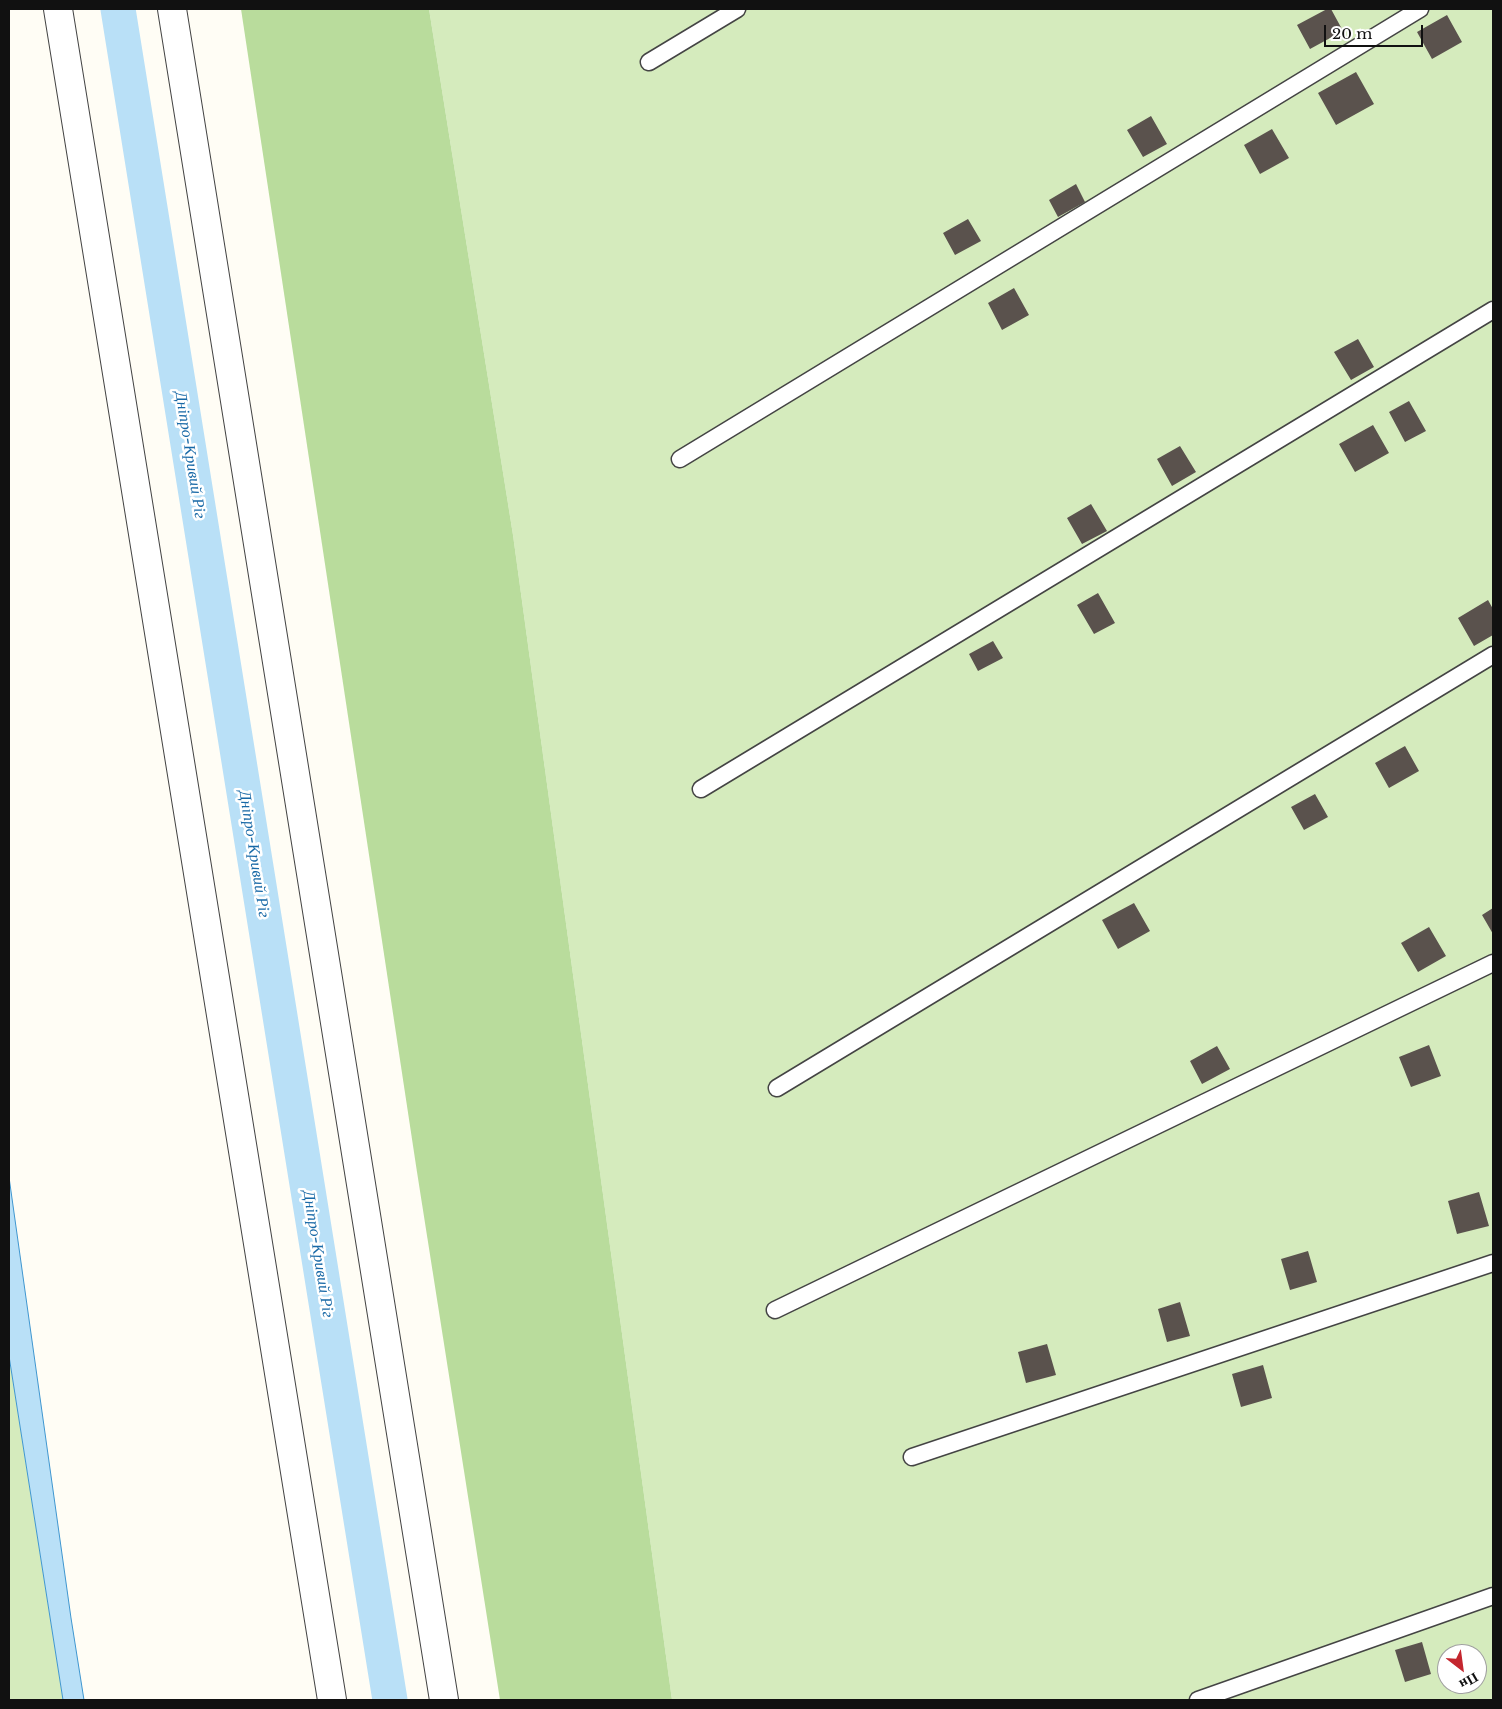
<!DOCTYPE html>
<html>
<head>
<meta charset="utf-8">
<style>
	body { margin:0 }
	#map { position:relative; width:1502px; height:1709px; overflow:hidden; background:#fffdf5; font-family:"Libre Baskerville",serif }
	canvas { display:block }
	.frame { position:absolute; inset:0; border:10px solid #111; pointer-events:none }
	.north { position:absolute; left:1437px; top:1644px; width:50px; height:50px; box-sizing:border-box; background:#fff; border:1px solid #a0a0a0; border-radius:50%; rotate:150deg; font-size:14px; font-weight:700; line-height:20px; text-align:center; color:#111 }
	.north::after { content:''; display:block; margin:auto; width:18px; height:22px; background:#c4262e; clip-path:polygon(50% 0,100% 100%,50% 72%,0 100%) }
	.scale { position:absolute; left:1324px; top:25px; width:99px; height:22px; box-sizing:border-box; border:2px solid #111; border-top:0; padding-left:6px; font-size:15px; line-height:18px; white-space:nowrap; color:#111; -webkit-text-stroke:4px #fff; paint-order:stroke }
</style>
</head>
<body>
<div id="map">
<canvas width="1502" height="1709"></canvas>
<div class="frame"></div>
<div class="north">Пн</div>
<div class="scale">20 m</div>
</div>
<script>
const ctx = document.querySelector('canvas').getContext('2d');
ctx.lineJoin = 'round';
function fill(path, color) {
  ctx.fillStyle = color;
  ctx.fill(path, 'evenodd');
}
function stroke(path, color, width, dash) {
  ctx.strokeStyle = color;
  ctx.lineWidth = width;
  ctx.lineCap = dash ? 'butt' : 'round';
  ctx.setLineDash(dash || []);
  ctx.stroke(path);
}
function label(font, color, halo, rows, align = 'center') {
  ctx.font = font + ' "Libre Baskerville",serif';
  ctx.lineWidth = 5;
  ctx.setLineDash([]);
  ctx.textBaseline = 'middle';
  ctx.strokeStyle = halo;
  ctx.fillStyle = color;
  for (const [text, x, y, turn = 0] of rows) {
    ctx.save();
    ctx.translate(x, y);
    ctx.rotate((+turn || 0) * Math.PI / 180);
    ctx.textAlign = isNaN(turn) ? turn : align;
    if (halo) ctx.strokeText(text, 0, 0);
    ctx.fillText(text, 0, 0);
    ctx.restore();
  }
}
const green = new Path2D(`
	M429 9H1493V1700H672L513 535ZM1447 1654H1477V1684H1447Z
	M9 1356 63 1700H9Z`);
const forest = new Path2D(`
	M241 9H429L513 535 672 1700H500L417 1172Z`);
const water = new Path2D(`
	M9 1177 71 1618 84 1700H63L9 1356Z`);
const canal = new Path2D(`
	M118 9 390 1700`);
const building = new Path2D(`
	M1327 9H1331L1343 31 1310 49 1297 25Z
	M1447 15 1462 42 1432 59 1417 32Z
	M1356 72 1374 104 1336 125 1318 93Z
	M1151 116 1167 144 1143 157 1127 130Z
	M1272 129 1289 158 1260 174 1244 145Z
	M1076 184 1085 202 1058 217 1049 200Z
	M968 219 981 241 955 255 943 233Z
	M1014 288 1029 315 1002 330 988 303Z
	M1358 339 1374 367 1351 380 1334 352Z
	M1409 401 1426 431 1405 442 1389 412Z
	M1373 425 1389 453 1355 472 1339 444Z
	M1180 446 1196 472 1172 486 1157 459Z
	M1091 504 1107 531 1082 544 1067 518Z
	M1098 593 1115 623 1094 634 1077 605Z
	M1488 600 1493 609V635L1474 646 1458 618Z
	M993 641 1003 658 978 671 969 654Z
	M1405 746 1419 771 1389 788 1375 763Z
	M1315 794 1328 817 1304 830 1291 807Z
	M1134 903 1150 931 1118 949 1102 920Z
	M1493 908V934L1482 915Z
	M1429 927 1446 956 1418 972 1401 943Z
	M1429 1045 1441 1076 1411 1087 1399 1057Z
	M1217 1046 1230 1069 1202 1084 1190 1061Z
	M1479 1192 1489 1226 1457 1234 1448 1201Z
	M1308 1251 1317 1282 1290 1290 1281 1259Z
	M1180 1302 1190 1336 1167 1342 1158 1309Z
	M1047 1344 1056 1375 1026 1383 1018 1352Z
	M1263 1365 1272 1398 1241 1407 1232 1374Z
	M1422 1642 1431 1674 1405 1682 1395 1650Z`);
const service = new Path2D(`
	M649 62 737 9
	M680 459 1420 9
	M701 789 1493 310
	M777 1088 1493 655
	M775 1310 1493 963
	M912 1457 1493 1263
	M1198 1700 1493 1596`);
const minor = new Path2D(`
	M58 9 332 1700
	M172 9 444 1700`);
const waterNames = [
	["Дніпро-Кривий Ріг",190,455,81],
	["Дніпро-Кривий Ріг",254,854,81],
	["Дніпро-Кривий Ріг",318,1254,81]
];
fill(green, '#d5ebbd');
fill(forest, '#b9dc9c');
fill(water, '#b9e0f7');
stroke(water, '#3f96cf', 1);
stroke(canal, '#b9e0f7', 35);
fill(building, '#5a524d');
stroke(service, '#444', 19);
stroke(minor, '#444', 30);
stroke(service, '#fff', 16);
stroke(minor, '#fff', 28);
label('italic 16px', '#1768a6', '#fff', waterNames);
</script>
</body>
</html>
